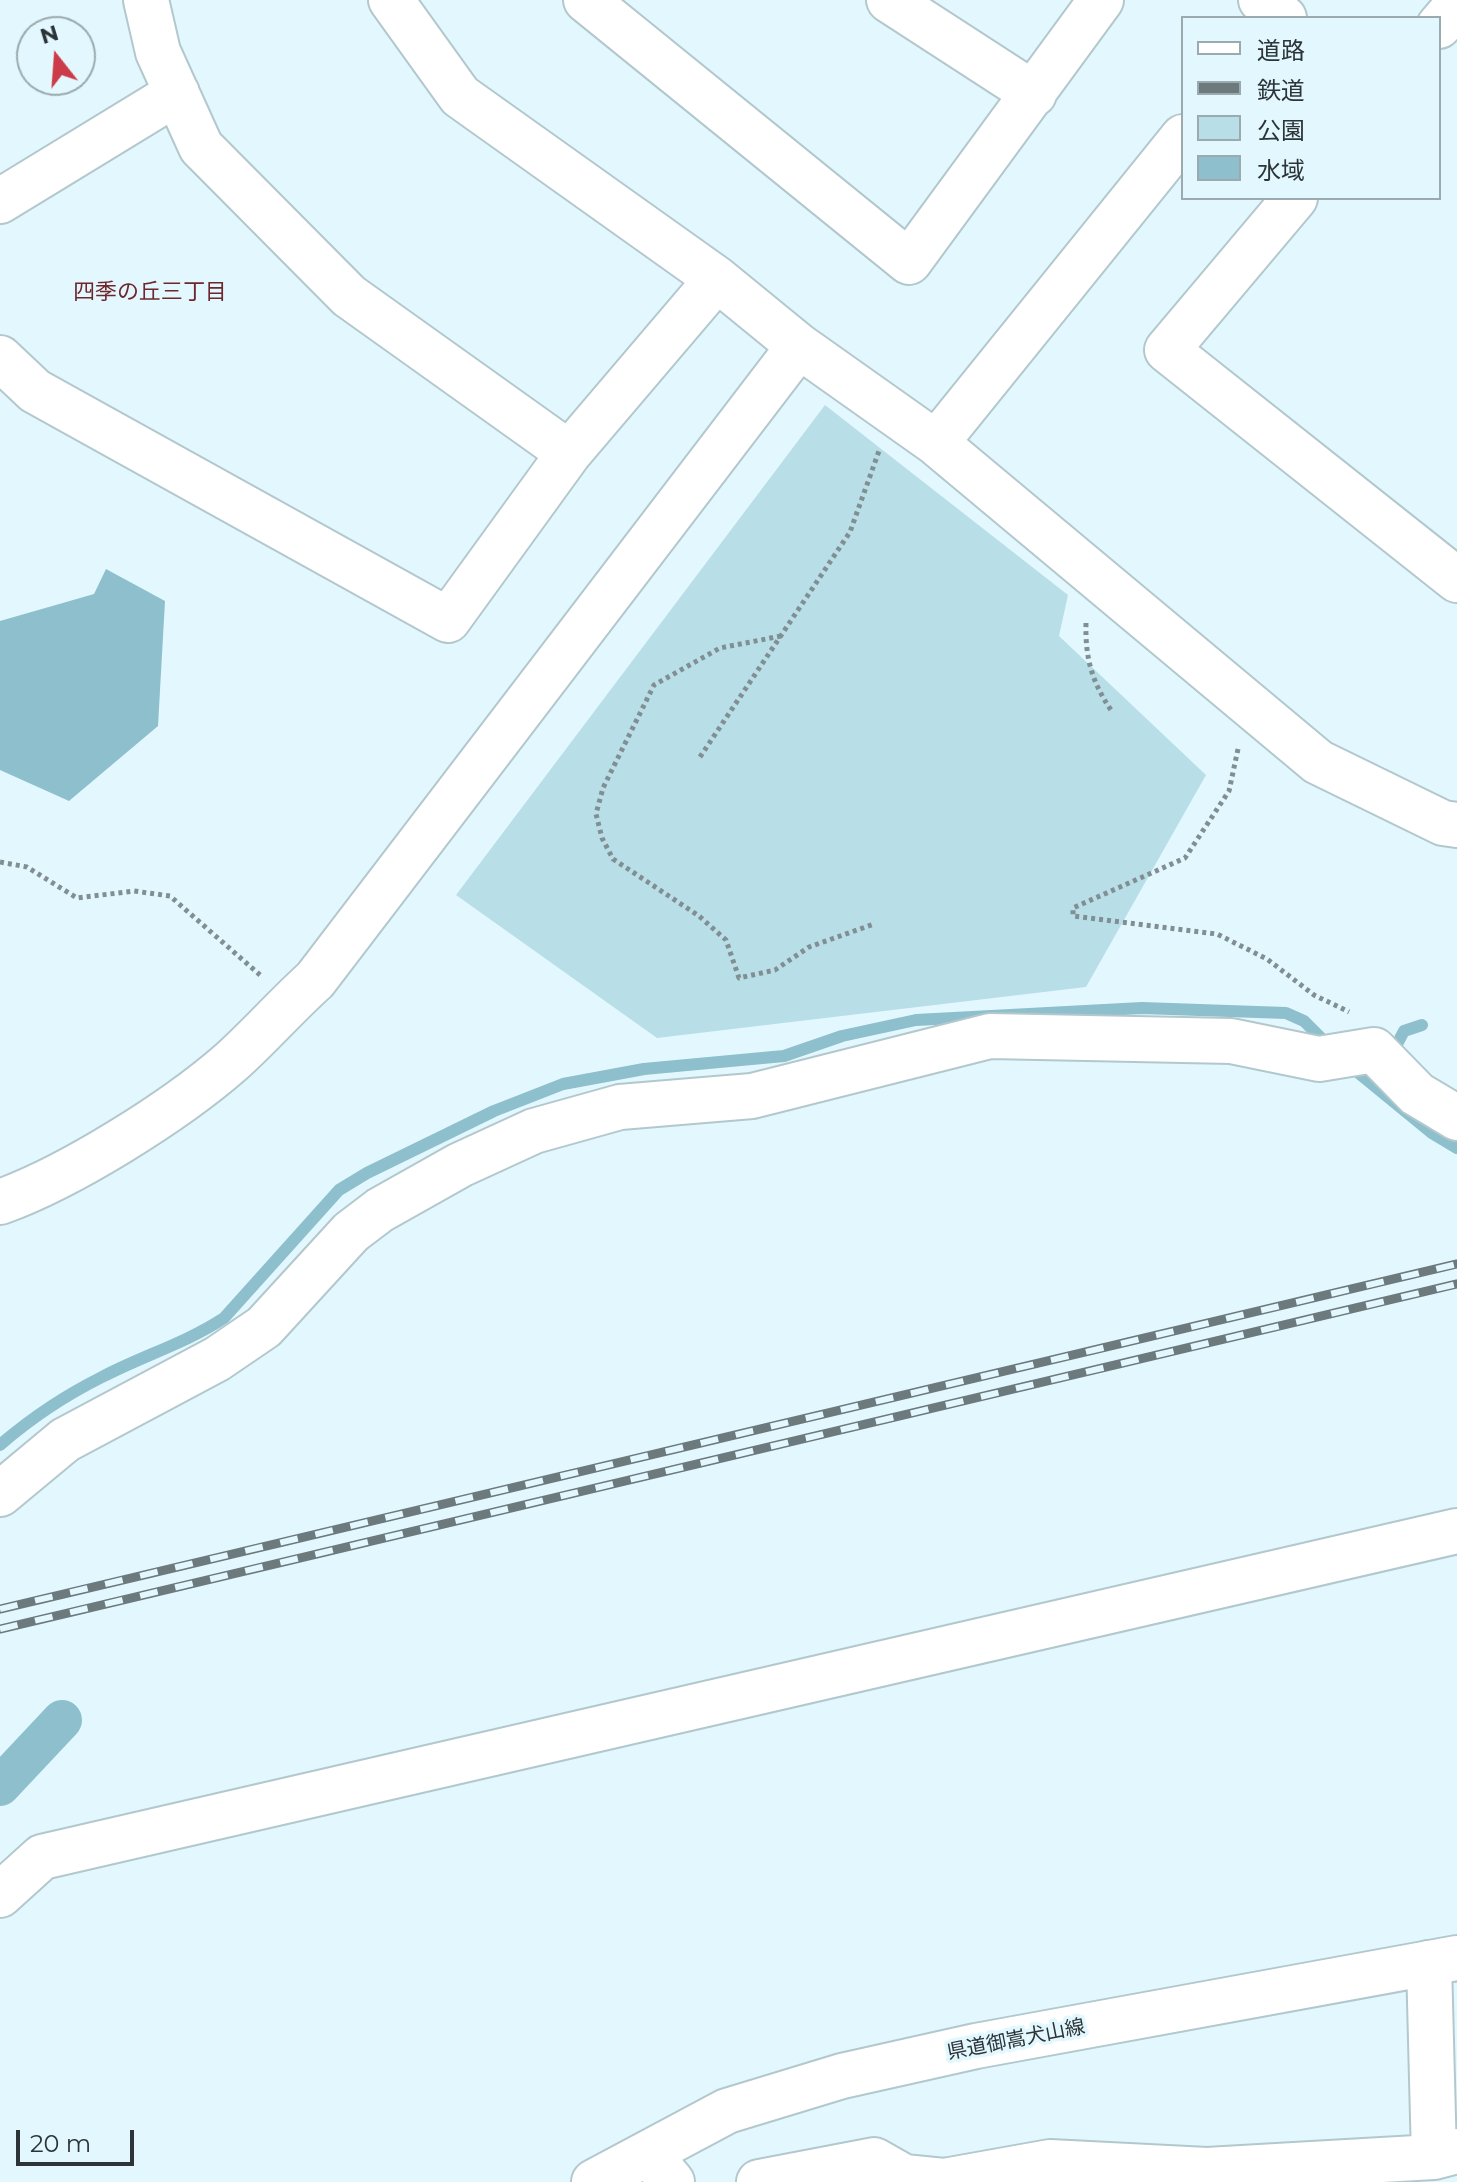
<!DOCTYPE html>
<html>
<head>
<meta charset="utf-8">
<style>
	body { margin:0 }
	#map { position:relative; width:1457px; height:2182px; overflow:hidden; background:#e3f8fe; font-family:Montserrat,"Noto Sans JP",sans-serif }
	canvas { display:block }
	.legend { position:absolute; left:1181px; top:16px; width:260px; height:184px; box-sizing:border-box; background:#e3f8fe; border:2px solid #9aaaae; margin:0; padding:10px 14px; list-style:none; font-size:24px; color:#2c3437 }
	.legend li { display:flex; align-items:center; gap:16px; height:40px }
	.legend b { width:40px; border:2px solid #9aaaae }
	.north { position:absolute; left:16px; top:16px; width:80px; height:80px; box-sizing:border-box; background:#e3f8fe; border:2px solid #9aaaae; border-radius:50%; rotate:343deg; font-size:22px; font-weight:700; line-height:32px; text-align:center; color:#2c3437 }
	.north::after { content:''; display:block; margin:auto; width:28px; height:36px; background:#cb3b48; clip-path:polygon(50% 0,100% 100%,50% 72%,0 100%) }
	.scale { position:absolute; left:16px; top:2130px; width:118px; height:36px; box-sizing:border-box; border:4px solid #2c3437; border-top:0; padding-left:10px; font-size:24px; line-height:28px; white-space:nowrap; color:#2c3437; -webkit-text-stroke:6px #e3f8fe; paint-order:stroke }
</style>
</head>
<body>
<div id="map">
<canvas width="1457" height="2182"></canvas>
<ul class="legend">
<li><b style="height:10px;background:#fff"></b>道路</li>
<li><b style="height:10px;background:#6c797d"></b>鉄道</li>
<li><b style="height:22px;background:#b8dee8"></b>公園</li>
<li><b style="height:22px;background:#8ebfcc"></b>水域</li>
</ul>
<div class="north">N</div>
<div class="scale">20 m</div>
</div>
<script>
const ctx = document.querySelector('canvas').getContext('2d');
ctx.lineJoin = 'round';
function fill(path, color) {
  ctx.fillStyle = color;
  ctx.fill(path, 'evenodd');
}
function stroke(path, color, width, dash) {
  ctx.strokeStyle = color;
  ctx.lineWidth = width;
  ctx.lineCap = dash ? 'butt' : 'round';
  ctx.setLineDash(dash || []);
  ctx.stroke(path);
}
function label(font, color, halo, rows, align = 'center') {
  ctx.font = font + ' Montserrat,"Noto Sans JP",sans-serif';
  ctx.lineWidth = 7;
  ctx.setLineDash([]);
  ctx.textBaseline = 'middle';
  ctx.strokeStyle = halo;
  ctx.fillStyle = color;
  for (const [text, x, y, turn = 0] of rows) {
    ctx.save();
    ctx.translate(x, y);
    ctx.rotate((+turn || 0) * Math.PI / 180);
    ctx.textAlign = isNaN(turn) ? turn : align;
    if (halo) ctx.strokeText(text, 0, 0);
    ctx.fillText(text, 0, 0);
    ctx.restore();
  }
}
const green = new Path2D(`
	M825 405 1068 595 1059 636 1206 775 1086 987 657 1038 456 895Z`);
const water = new Path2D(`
	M106 569 165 601 158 726 69 801 0 770V621L94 594Z`);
const stream = new Path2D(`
	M1395 1048 1404 1031 1422 1025
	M1349 1065 1432 1133 1457 1148
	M0 1445C30 1419 66 1395 102 1377 142 1356 186 1343 224 1318L339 1190 367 1173 494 1111 563 1084 644 1069 784 1056 842 1036 916 1020 1142 1008 1286 1013 1304 1021 1330 1047`);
const canal = new Path2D(`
	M0 1786 62 1720`);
const path = new Path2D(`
	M1086 623C1085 658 1092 682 1111 710
	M781 636 720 648 654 685 603 788 596 814 602 838 613 859 699 916 726 940 739 978 775 970 809 947 874 924
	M1238 749 1229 791 1185 858 1073 908V916L1217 934 1267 959 1314 995 1349 1012
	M700 757 850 532 879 451
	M0 862 27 867 77 898 134 891 170 896 260 975`);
const minor = new Path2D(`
	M146 0 158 52 201 147 349 296 569 453
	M391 0 460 96 717 279 799 346 936 443 1318 762 1443 823 1457 825
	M586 0 909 262 1101 0
	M889 0 1034 94
	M1261 0 1284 18
	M1439 26 1457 5
	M1295 198 1167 350 1457 580
	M0 201 177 93
	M0 358 35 391 448 620 569 453 717 279
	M936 443 1183 137
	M0 1202C70 1177 175 1111 231 1062 260 1036 286 1006 315 980L799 346
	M0 1494 65 1440 217 1359 264 1327 351 1232 380 1210 460 1165 534 1131 620 1107 752 1096 990 1036 1231 1041 1319 1059 1374 1050 1417 1094 1457 1118
	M0 1895 42 1857 1457 1531
	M1429 1963 1434 2157
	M649 2154 672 2182
	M759 2182 874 2160 904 2177 944 2181 1050 2162 1207 2170 1434 2157 1457 2151`);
const major = new Path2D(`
	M594 2182 727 2111 842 2076 976 2046 1457 1958`);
const rail = new Path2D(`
	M0 1609 1457 1264
	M0 1629 1457 1284`);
const streetNames = [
	["県道御嵩犬山線",1016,2040,-11]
];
const neighbourhoodNames = [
	["四季の丘三丁目",150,293]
];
fill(green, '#b8dee8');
fill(water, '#8ebfcc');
stroke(stream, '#8ebfcc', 12);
stroke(canal, '#8ebfcc', 40);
stroke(minor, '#b3c8cd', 48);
stroke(major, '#b3c8cd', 48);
stroke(path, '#818f93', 5, [4, 4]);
stroke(minor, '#fff', 44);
stroke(major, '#fff', 44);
stroke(rail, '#6c797d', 9);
stroke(rail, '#e3f8fe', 6, [18]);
label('20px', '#2c3437', '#e3f8fe', streetNames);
label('22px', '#6e272b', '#e3f8fe', neighbourhoodNames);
</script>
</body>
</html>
